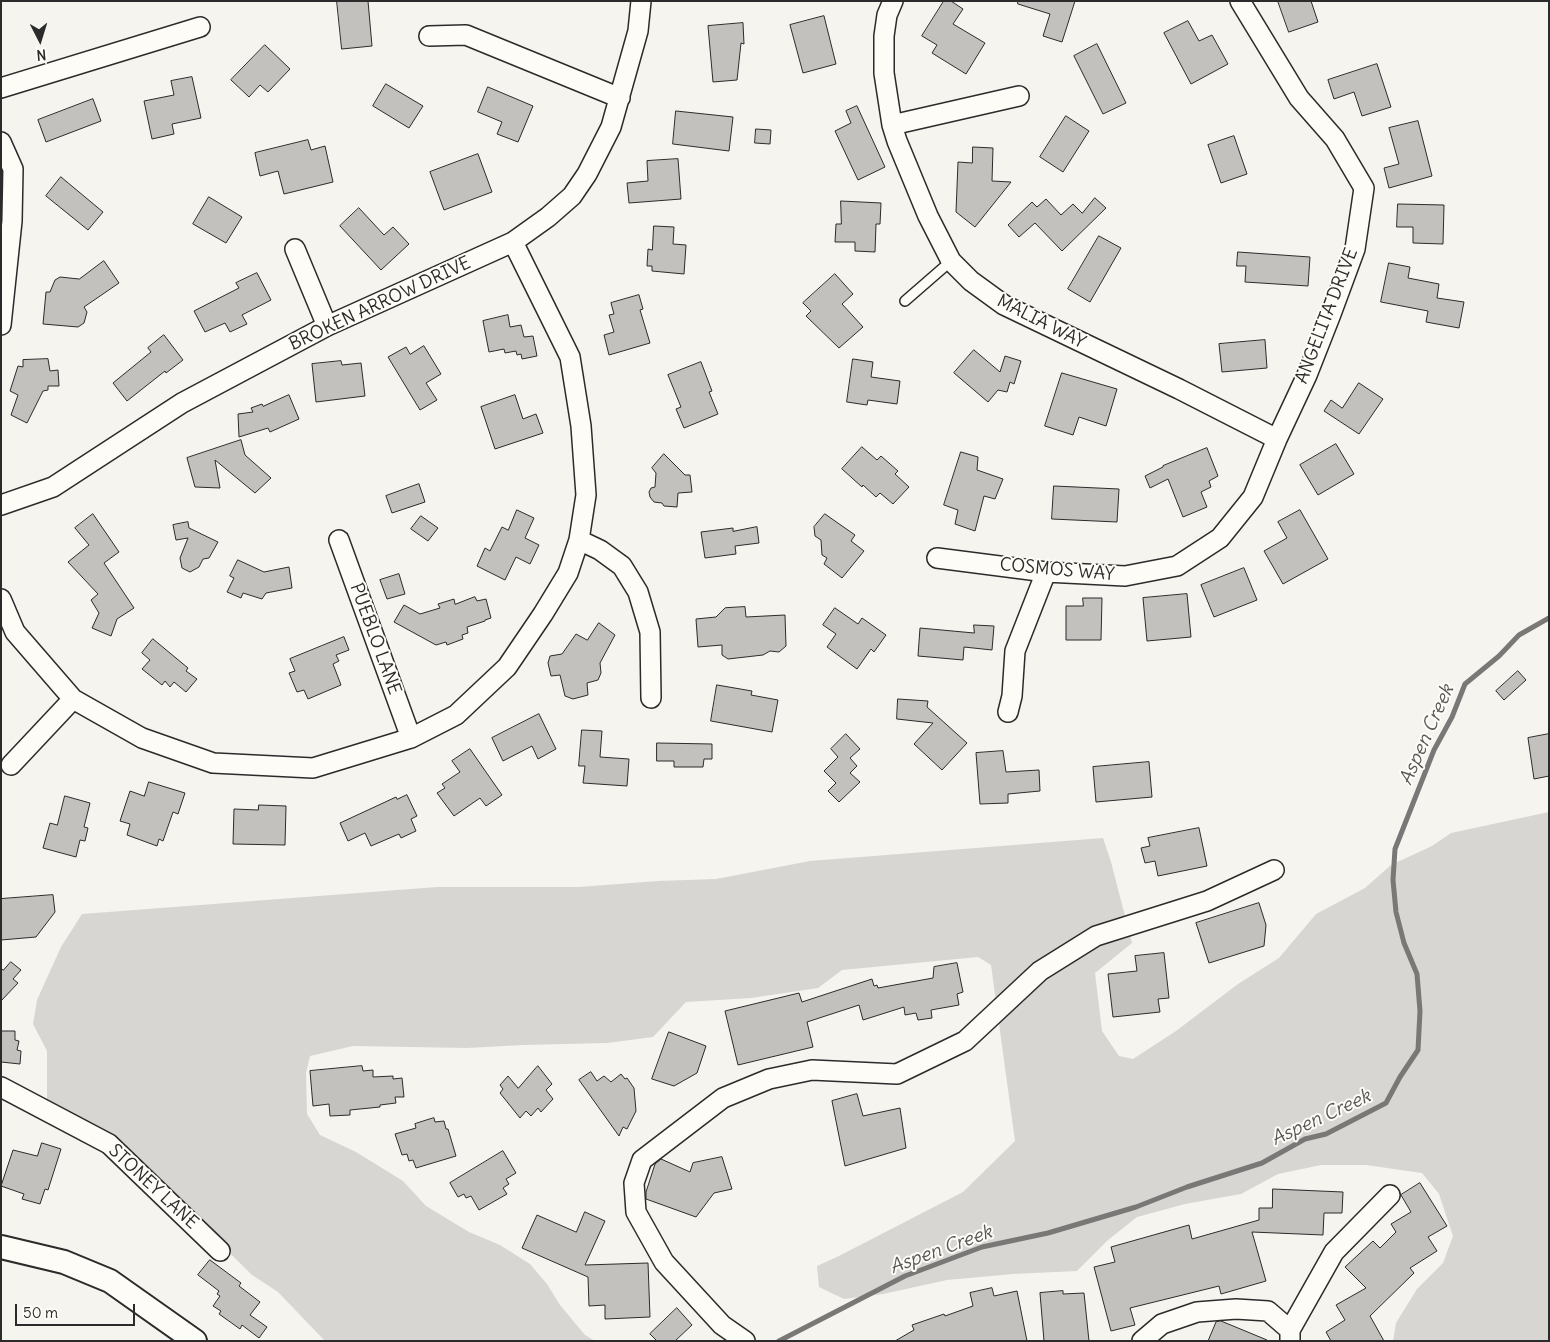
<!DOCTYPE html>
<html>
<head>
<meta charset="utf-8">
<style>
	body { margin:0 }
	#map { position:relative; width:1550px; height:1342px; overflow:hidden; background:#f5f4ef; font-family:Delius,sans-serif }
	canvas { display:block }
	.frame { position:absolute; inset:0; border:2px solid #2b2b2b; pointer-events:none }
	.north { position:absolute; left:15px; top:15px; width:50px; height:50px; -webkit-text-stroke:4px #fdfcf7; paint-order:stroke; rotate:175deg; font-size:14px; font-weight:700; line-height:20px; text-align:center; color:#2b2b2b }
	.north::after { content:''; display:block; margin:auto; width:18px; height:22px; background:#2b2b2b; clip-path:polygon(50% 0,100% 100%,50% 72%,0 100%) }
	.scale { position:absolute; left:15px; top:1304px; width:120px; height:22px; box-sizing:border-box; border:2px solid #2b2b2b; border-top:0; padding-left:6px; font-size:15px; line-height:18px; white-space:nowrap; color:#2b2b2b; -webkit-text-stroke:4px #fdfcf7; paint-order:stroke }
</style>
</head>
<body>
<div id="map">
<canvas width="1550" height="1342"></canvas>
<div class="frame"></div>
<div class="north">N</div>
<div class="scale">50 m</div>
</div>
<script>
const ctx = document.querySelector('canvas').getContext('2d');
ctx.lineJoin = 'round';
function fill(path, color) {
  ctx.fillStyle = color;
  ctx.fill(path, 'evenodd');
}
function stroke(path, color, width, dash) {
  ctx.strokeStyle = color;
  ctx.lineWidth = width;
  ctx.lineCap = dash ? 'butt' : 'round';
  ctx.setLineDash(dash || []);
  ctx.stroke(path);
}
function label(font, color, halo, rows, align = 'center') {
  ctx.font = font + ' Delius,sans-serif';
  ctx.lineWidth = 4;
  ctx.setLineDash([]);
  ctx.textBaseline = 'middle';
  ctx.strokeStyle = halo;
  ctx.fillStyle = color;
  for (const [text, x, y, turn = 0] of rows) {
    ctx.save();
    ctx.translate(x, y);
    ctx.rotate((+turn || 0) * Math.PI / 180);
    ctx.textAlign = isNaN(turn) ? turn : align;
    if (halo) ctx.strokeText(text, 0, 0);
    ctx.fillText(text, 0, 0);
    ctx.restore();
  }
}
const green = new Path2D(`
	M1549 812V1341H1393L1396 1323 1417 1289 1443 1263 1453 1236 1439 1194 1422 1173 1366 1165H1321L1278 1174 1241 1194 1185 1204 1137 1217 1108 1240 1077 1271 1013 1274 947 1280 883 1294 844 1299 819 1287 817 1266 839 1256 963 1192 1015 1141 991 965 978 957 842 970 818 988 751 998 686 1002 653 1037 607 1043 523 1045 467 1048 353 1046 310 1056 306 1073 307 1114 320 1135 356 1152 403 1181 426 1206 469 1232 500 1245 530 1264 547 1284 560 1305 585 1335 595 1341H325L278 1292 252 1275 127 1151 87 1121 47 1104V1051L33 1024 37 1000 61 947 82 914 437 887H579L658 881 716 879 810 861 1103 838 1111 862 1132 943 1095 973 1102 1031 1119 1056 1133 1059 1176 1031 1238 984 1279 958 1316 914 1365 888 1391 865 1432 846 1451 833Z`);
const stream = new Path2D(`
	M779 1341 905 1276 982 1247 1048 1233 1136 1207 1187 1187 1262 1163 1305 1139 1326 1134 1386 1103 1400 1077 1418 1050 1420 1011 1417 974 1404 943 1396 912 1393 880 1395 849 1434 750 1452 717 1465 684 1499 656 1519 635 1549 618`);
const building = new Path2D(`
	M337 1H368L372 46 342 49Z
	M944 1H951L963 9 953 24 985 43 966 74 932 53 937 45 922 36Z
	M1018 1H1075L1062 42 1043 36 1050 14 1018 4Z
	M1278 1H1311L1318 22 1289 32Z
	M824 16 836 64 803 73 790 25Z
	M1188 21 1199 41 1212 35 1228 64 1191 84 1164 33Z
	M743 23 744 44 741 43 737 80 713 82 708 26Z
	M1097 44 1126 103 1103 114 1074 56Z
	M265 45 290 69 268 92 260 85 249 97 231 80Z
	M1377 64 1391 107 1362 116 1354 92 1334 99 1328 80Z
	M192 77 201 118 172 124 174 134 152 139 144 101 174 95 171 81Z
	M386 84 423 106 409 128 373 106Z
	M488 87 533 106 518 142 497 134 502 122 478 112Z
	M93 99 101 121 46 142 38 120Z
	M857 106 885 167 858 180 835 131 851 123 846 111Z
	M676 111 733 117 729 151 673 144Z
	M1066 116 1089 131 1063 172 1040 157Z
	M1418 121 1432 176 1389 188 1384 168 1399 164 1389 128Z
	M756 129 771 130 770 144 755 143Z
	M1234 136 1247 174 1221 183 1208 145Z
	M308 140 311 150 325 146 333 182 284 194 278 171 260 176 255 153Z
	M973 147 993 148 992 181 1011 182 975 227 956 212 958 162 972 163Z
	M478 154 492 192 444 210 430 172Z
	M678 159 681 199 629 203 627 183 648 181 647 161Z
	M61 177 103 212 88 230 46 196Z
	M209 197 242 217 226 243 193 224Z
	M1095 198 1106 208 1062 251 1035 223 1019 237 1008 225 1032 202 1037 207 1046 199 1061 215 1073 204 1082 213Z
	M841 201 881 203 880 224H876L875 252 855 251V242H835L836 224H841Z
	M1398 204 1444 205 1443 244 1413 243V227H1397Z
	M359 208 384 235 393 227 409 244 381 270 340 226Z
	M654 226 674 227 673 244 686 245 684 274 652 271V266H647L648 249 652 250Z
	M1099 236 1121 248 1090 302 1068 289Z
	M1238 252 1310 257 1308 286 1245 282 1246 266H1237Z
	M104 261 119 283 84 307 87 312 84 323 78 327 43 324 46 292H50L55 280 60 277 79 279Z
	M1389 263 1410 267 1408 278 1439 284 1437 298 1464 302 1459 328 1426 322 1428 311 1381 302Z
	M257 273 271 300 242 315 247 324 230 332 225 323 205 332 194 311 239 288 236 283Z
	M835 274 853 294 842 304 863 327 839 348 806 316 811 311 803 303Z
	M639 295 643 309 640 310 650 343 609 355 604 335 614 332 609 315 614 314 611 303Z
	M508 315 510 327 521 325 524 337 533 336 537 356 522 359 521 354 517 355 516 351 505 353 504 349 489 352 483 321Z
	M164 335 183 360 166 373 165 371 127 401 113 383 151 352 148 348Z
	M1265 340 1267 368 1222 372 1219 344Z
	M424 346 441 374 426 383 437 400 420 410 388 357 406 347 410 354Z
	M974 350 1000 372 1005 356 1021 361 1014 384 1010 382 1007 392 998 390 988 402 954 373Z
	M48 359 50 371 58 370 59 386H48V390L43 391 27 423 11 415 18 395 10 391 18 366 23 367V360Z
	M853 359 873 362 871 377 900 381 897 404 868 400 867 405 847 402Z
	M341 361 342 365 361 363 365 396 316 402 312 364Z
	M701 362 712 391 709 392 718 414 684 428 676 409 681 407 668 375Z
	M1062 373 1117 389 1106 426 1079 417 1073 435 1045 426Z
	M1359 383 1383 399 1359 434 1324 411 1331 400 1342 408Z
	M289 395 299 419 270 432 268 428 239 437 238 414 253 412 251 408 262 404 263 406Z
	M515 395 523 419 536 414 543 433 495 449 481 407Z
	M241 440 245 455 271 478 255 493 215 460 220 488 195 487 187 458Z
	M1336 444 1354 474 1318 495 1300 465Z
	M862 447 877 460 881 456 898 471 895 474 909 487 893 504 880 493 876 497 863 485 862 487 842 469Z
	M1207 448 1218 476 1209 481 1211 487 1201 492 1207 507 1183 517 1168 479 1150 488 1145 476 1163 467V466Z
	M961 452 978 457 977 470 1003 479 995 499 984 496 975 531 955 524 958 510 944 505Z
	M664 454 685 475H690L692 492 678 493 677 507 664 506 662 503 654 502 650 497 649 492 651 488 655 487 656 473 652 468Z
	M419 484 425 502 392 513 386 496Z
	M1054 486 1119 489 1117 522 1052 519Z
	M517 510 534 518 525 538 539 545 530 564 516 557 505 580 477 566 485 548 490 551 502 527 508 530Z
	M1300 510 1328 559 1283 584 1264 551 1287 538 1278 522Z
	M93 514 119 552 104 563 134 608 117 619 111 636 92 628 99 613 91 600 98 594 68 562 89 545 75 528Z
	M825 514 855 535 851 541 864 551 842 578 824 564 827 558 822 555 821 540 815 536 814 527Z
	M421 516 438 528 428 541 411 529Z
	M188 522 189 528 218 542 209 558 203 559 199 567 190 572 182 568 180 558 188 538 176 540 173 525Z
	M757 527 759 543 735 546 736 554 705 558 701 532 733 528V531Z
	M238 560 264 572 289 567 292 588 266 593 262 599 243 593 241 598 227 592 234 578 230 576Z
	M1244 568 1257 600 1214 617 1201 585Z
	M399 574 405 594 387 599 380 580Z
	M1187 594 1191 637 1147 641 1143 598Z
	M475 597 477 601 486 599 491 618 485 620V621L467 627 468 633 462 635 463 639 447 645 446 642 436 645 394 622 404 605 420 614 440 608 438 604 454 599 455 604Z
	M1083 598H1102L1101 640H1066V606H1083Z
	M745 607 746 617 785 615 786 646 779 652 770 651 763 655 728 659 722 655V645L698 647 696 619 716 617 725 608Z
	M835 608 858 624 862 618 886 635 874 652 871 649 857 669 827 647 836 634 823 625Z
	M599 623 615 635 600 663 601 673 598 680 587 683 588 695 573 699 565 696 560 675 551 676 548 663 550 656 562 654 576 634 587 640Z
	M974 625 994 626 992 650 964 647 963 660 918 656 920 628 974 633Z
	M344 637 349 650 336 655 339 661 333 664 341 685 308 699 304 690 297 692 289 673 295 671 290 659Z
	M153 639 188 668 186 671 197 679 186 692 174 682 170 687 165 681 162 685 142 669 150 660 142 653Z
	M1518 671 1526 680 1504 700 1496 691Z
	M717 685 752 691 751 695 778 700 772 732 711 721Z
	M898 699 928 701 927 707 967 743 942 770 914 744 933 723 897 719Z
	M539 714 556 749 538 759 532 746 503 761 492 738Z
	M582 730 602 731 600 757 629 759 627 786 583 783 585 766H579Z
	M846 734 860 749 850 758 857 766 850 773 860 782 839 802 828 791 836 783 824 771 838 757 831 749Z
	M1549 734V776L1534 779 1528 738Z
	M657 743 712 744V759H704L703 767H674V761H657Z
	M470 749 502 795 486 806 480 798 454 816 437 793 445 788 442 784 460 772 452 761Z
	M1003 751 1006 772 1039 770 1040 791 1008 794V803L980 804 976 753Z
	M1149 762 1152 797 1096 802 1093 767Z
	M149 782 185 793 178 814 173 812 163 841 159 839 157 846 127 835 130 824 120 821 130 791 144 796Z
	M407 795 417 816 411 819 416 831 401 838 399 834 371 846 365 833 348 841 340 823 396 797 397 799Z
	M65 796 90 803 84 827 88 828 85 841 80 840 76 857 43 848 50 823 57 825Z
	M259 805 286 806 285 845 233 844 234 809 258 810Z
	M1199 828 1207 866 1158 876 1155 861 1145 863 1141 848 1150 846 1148 838Z
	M53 895 55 912 36 937 1 940V899Z
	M1259 903 1266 925 1264 946 1209 963 1196 923Z
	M1164 953 1169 998 1158 999 1160 1012 1113 1017 1108 974 1137 971 1135 956Z
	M11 962 21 970 13 979 18 983 1 1001V968L3 970Z
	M957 963 963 992 957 994 959 1005 931 1010 932 1018 918 1020 916 1013 905 1015 904 1007 863 1020 859 1005 807 1022 813 1047 738 1065 725 1011 799 993 802 1002 872 979 874 986 877 985 878 988 933 978 934 967Z
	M1 1031H15V1040L19 1041 17 1050 21 1051 20 1064 1 1062Z
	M669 1032 706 1046 697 1073 674 1086 652 1079Z
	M362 1066 363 1071 373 1070V1077L393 1076V1079L402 1078 404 1097H395L396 1103 380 1105V1107L350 1110V1115L330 1116 329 1104 313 1106 310 1071Z
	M538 1066 552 1084 546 1090 553 1099 541 1112 538 1108 531 1116 526 1111 520 1118 500 1093 503 1089 500 1085 508 1076 518 1088Z
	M591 1072 597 1081 604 1076 611 1082 621 1074 625 1079 627 1078 634 1088 636 1111 627 1129 623 1127 619 1136 579 1080Z
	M857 1094 863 1116 900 1108 906 1148 845 1166 832 1101Z
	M434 1118 435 1122 444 1121 446 1129H448L456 1156 416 1168 413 1160 409 1161 407 1154 402 1155 395 1134 416 1128 415 1124Z
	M42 1143 61 1149 48 1190 45 1189 40 1204 22 1199 24 1194 1 1186 13 1150 37 1156Z
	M503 1151 516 1173 506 1179 509 1184 503 1188 507 1194 479 1210 471 1196 466 1198 464 1194 458 1197 450 1183Z
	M722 1157 732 1189 714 1193 696 1217 646 1199V1192L655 1164 661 1159 690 1172 693 1163Z
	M1420 1183 1447 1226 1428 1237 1437 1251 1410 1268 1414 1273 1370 1316 1384 1341H1331L1326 1332 1345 1320 1336 1305 1366 1288 1345 1267 1373 1241 1380 1248 1396 1232 1391 1224 1411 1212 1401 1195Z
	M1273 1189 1343 1192 1342 1213H1324L1323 1235 1252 1232 1266 1281 1221 1294 1219 1286 1130 1308 1135 1325 1111 1331 1094 1267 1115 1262 1111 1247 1189 1225 1192 1239 1259 1220V1208H1272Z
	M585 1212 605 1221 585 1265 648 1263 650 1317 605 1319V1305L589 1306 588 1277 522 1248 537 1215 576 1232Z
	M210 1260 241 1283 239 1286 260 1302 250 1315 267 1327 259 1338 242 1325 240 1329 219 1314 221 1311 213 1306 220 1296 217 1294 219 1291 198 1275Z
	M992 1288 994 1296 1017 1291 1027 1341H895L914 1330 912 1325 944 1314 945 1316 973 1306 970 1293Z
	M1063 1291V1294L1084 1293 1089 1341H1044L1040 1293Z
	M677 1308 692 1325 675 1341H657L650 1334Z
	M1221 1321 1267 1340V1341H1208L1216 1322Z`);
const service = new Path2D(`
	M905 301 951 261`);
const minor = new Path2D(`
	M893 1 887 15 884 36V73L892 125 897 141 928 216 951 261 971 281 1004 305 1179 389 1277 439
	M429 36 466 35 620 98
	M1 88 200 27
	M892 125 1019 96
	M1 142 13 169 12 221 1 325
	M295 249 327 326
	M1 505 53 487 182 403 327 326 513 242 548 217 572 196 587 174 611 127 638 31 641 1
	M339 540 411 738
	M579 540 600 550 622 566 638 592 650 632 651 698
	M937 558 1046 572 1125 576 1177 566 1220 538 1253 497 1277 439 1307 375 1331 314 1355 249 1364 188 1335 139 1299 98 1240 1
	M1 599 15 632 73 699 142 738 213 763 313 768 411 738 456 715 507 667 543 614 568 573 579 540 586 495 581 426 570 357 513 242
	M1008 712 1012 696 1015 651 1046 572
	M11 765 73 699
	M1 1087 109 1144 220 1251
	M1290 1330 1334 1252 1390 1195
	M745 1341 722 1325 664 1262 636 1212 634 1183 642 1160 723 1098 769 1079 812 1070 897 1074 965 1041 1040 971 1096 936 1207 901 1274 870
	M1142 1341 1162 1324 1197 1312 1236 1309 1268 1311 1290 1330V1341`);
const tertiary = new Path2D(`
	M1 1247 64 1262 110 1281 195 1341`);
const streetNames = [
	["BROKEN ARROW DRIVE",380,304,-25],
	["ANGELITA DRIVE",1327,316,-69],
	["MALIA WAY",1041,322,27],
	["COSMOS WAY",1057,570,5],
	["PUEBLO LANE",375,639,70],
	["STONEY LANE",153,1187,43]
];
const waterNames = [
	["Aspen Creek",1427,735,-66],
	["Aspen Creek",1321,1118,-25],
	["Aspen Creek",941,1250,-20]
];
fill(green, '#d7d6d2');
stroke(stream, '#797877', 5);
fill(building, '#c2c1be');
stroke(building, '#2b2b2b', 1);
stroke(service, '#2b2b2b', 12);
stroke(minor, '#2b2b2b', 22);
stroke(tertiary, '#2b2b2b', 26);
stroke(service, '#fdfcf7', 9);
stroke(minor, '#fdfcf7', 19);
stroke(tertiary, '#fdfcf7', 22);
label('18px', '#2b2b2b', '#fdfcf7', streetNames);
label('italic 19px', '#585857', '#fdfcf7', waterNames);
</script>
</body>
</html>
